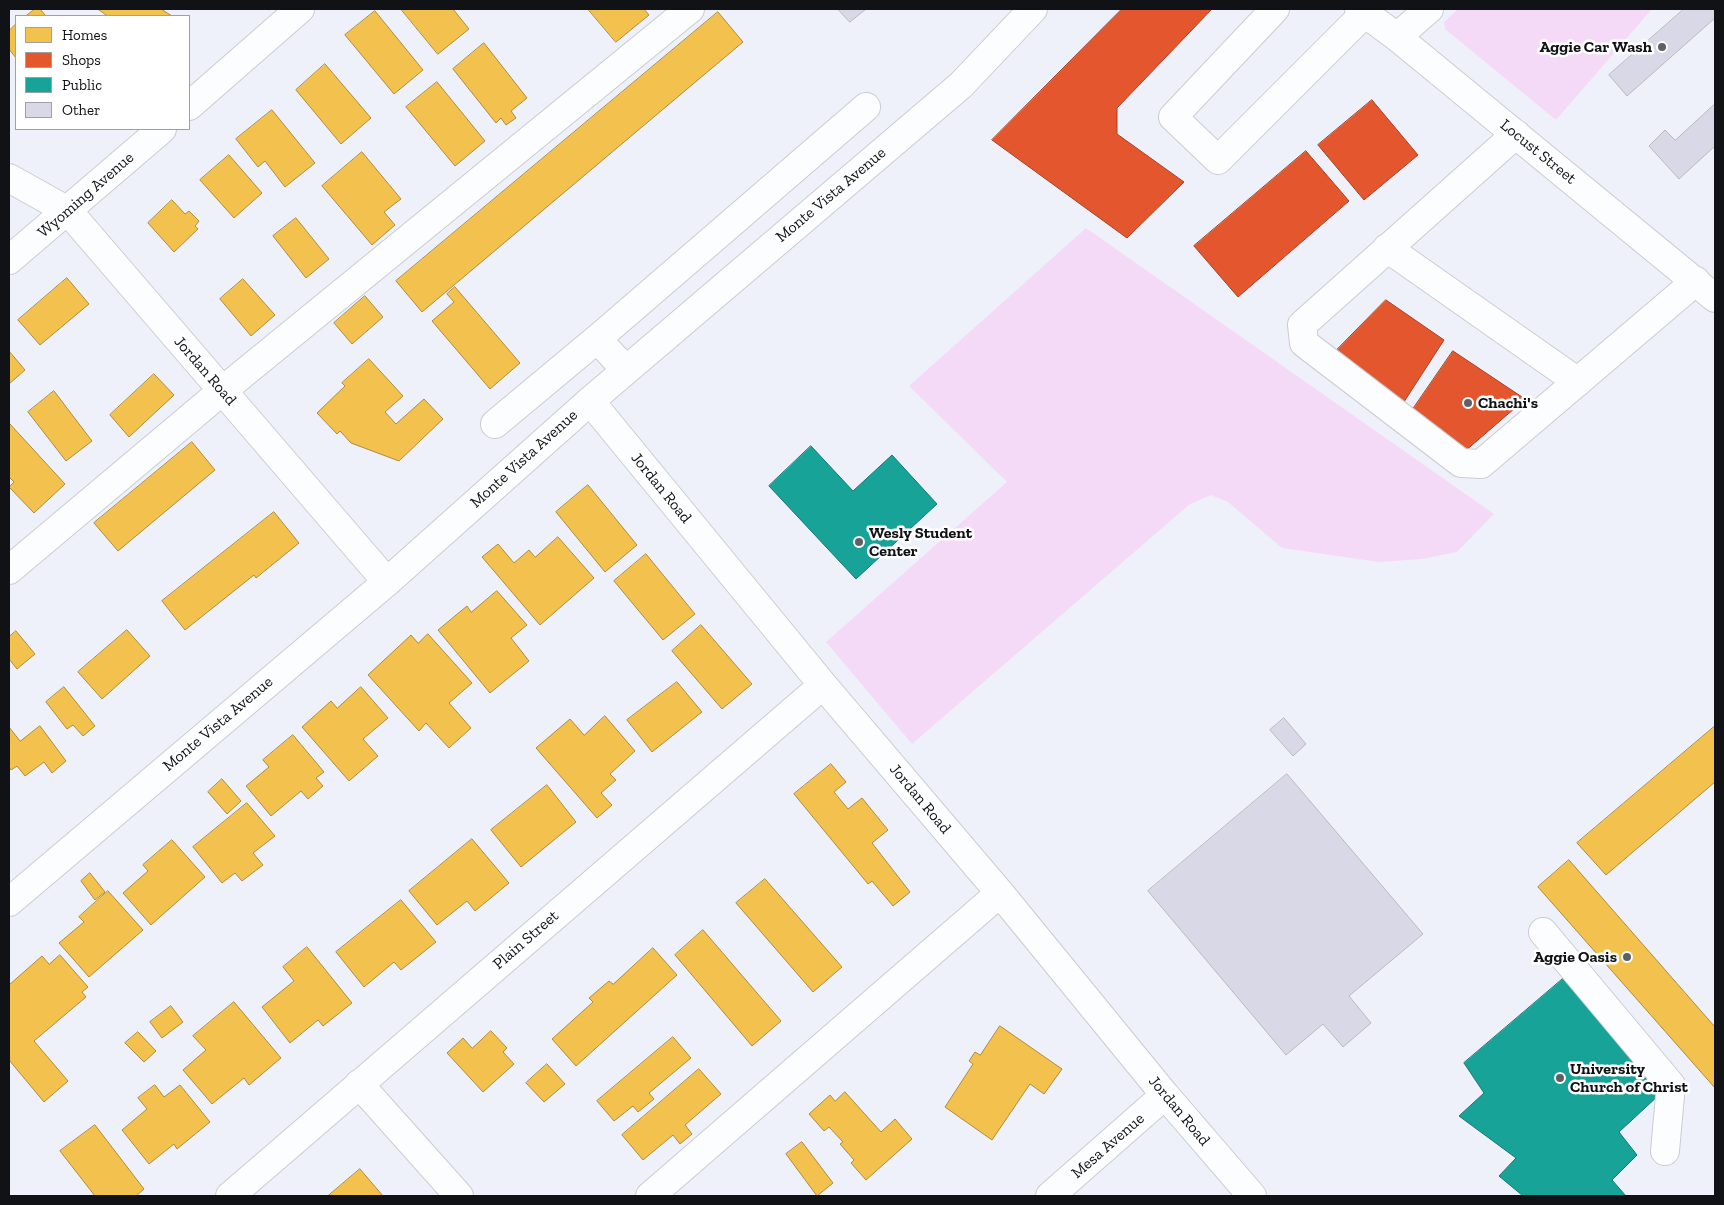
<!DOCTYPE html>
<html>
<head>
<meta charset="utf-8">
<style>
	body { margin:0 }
	#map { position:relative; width:1724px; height:1205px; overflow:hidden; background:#eef1f9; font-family:"Zilla Slab",serif }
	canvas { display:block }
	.frame { position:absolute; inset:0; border:10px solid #101216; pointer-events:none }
	.legend { position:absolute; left:15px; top:15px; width:175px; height:115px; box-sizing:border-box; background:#fff; border:1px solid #9fa0a2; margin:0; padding:6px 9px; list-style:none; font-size:15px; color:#101216 }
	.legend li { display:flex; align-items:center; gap:10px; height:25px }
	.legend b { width:25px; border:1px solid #9fa0a2 }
</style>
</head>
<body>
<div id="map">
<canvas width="1724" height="1205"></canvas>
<div class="frame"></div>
<ul class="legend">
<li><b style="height:14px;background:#f2c14e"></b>Homes</li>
<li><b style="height:14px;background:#e4572e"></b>Shops</li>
<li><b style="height:14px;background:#17a398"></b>Public</li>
<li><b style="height:14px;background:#d9d8e6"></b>Other</li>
</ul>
</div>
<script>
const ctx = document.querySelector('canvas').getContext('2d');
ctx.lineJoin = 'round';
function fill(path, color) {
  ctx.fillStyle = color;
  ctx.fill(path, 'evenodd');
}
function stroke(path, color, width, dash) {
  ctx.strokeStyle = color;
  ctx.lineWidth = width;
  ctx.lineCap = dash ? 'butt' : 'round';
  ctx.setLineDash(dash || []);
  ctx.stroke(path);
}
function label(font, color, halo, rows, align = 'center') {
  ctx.font = font + ' "Zilla Slab",serif';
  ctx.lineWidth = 5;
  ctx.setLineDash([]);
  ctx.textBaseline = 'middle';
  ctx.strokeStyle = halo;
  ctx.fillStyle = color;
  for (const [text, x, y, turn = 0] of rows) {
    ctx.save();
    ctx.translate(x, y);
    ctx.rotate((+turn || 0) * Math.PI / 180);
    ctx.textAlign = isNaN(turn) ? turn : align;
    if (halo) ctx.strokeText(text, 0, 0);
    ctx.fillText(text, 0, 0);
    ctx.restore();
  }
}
const green = new Path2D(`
	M1458 9H1652L1556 120 1445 29 1444 22Z
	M1086 228 1494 514 1457 552 1422 559 1379 562 1282 548 1228 502 1211 495 1190 504 912 744 826 642 1007 482 909 386Z`);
const homes = new Path2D(`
	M35 9H40L46 16H26Z
	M98 9H161L172 16H108Z
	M401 9H453L469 29 438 54Z
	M588 9H644L649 15 616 42Z
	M375 11 423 70 394 94 345 35Z
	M718 12 743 42 422 312 396 281Z
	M16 24V58L9 49V31Z
	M484 43 527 98 511 111 516 118 506 125 501 118 496 123 453 69Z
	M325 64 371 118 341 144 296 90Z
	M437 82 485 141 455 166 406 107Z
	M272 110 315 163 285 187 265 161 258 167 236 139Z
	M362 152 401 199 384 212 395 225 372 245 322 186Z
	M229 155 262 193 234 218 200 180Z
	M172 200 185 214 189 211 199 221 195 226 198 229 174 252 148 223Z
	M296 218 329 259 306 278 273 236Z
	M67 278 89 304 40 345 18 320Z
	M243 279 275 315 251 336 220 299Z
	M455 287 520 363 490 389 432 321 454 302 447 294Z
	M365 296 383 317 352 344 334 323Z
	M9 351 25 370 9 384Z
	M369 359 403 396 385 412 396 424 424 399 443 419 399 461 351 443 340 431 337 434 317 413 345 386 342 383Z
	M154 374 174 395 129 437 110 415Z
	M54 391 92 441 66 461 28 412Z
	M9 423 65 484 34 513 9 487 14 482 9 477Z
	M192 442 215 470 118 551 94 523Z
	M588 485 637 545 605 572 556 512Z
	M274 512 299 543 256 578 254 575 185 630 162 601Z
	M558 537 594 578 540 625 482 557 498 544 514 563 529 550 535 557Z
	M646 554 695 614 663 640 614 581Z
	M497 591 527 625 511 638 529 661 490 693 438 630 467 606 471 612Z
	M701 625 752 684 722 709 672 651Z
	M127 630 150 656 102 699 78 672Z
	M16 631 35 654 17 669 9 659V637Z
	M428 634 472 683 449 703 471 728 449 748 426 723 419 731 368 675 411 635 418 643Z
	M677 682 702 712 652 752 627 720Z
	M64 687 95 726 83 736 73 725 67 729 46 702Z
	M361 687 388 718 363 739 378 756 349 781 302 727 331 701 337 708Z
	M605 716 635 751 610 774 616 780 601 793 612 805 597 818 536 748 570 719 584 735Z
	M40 726 66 761 52 773 44 762 25 776 17 766 11 770 9 767V727L20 741Z
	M1715 726V782L1606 875 1577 843Z
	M293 735 324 772 316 778 323 786 308 799 301 791 271 816 246 786 269 767 263 760Z
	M831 764 846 782 834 792 848 809 862 798 888 830 872 843 910 892 893 906 872 881 868 884 794 794Z
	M222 779 241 801 227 814 208 792Z
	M547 785 576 822 521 867 491 830Z
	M247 803 275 836 253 853 263 865 242 881 235 873 222 883 193 847Z
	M472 839 509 883 475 911 467 901 437 925 409 891Z
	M172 840 205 877 151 925 123 893 148 871 143 865Z
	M1569 860 1715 1027V1088L1538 887Z
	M90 873 105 892 95 900 81 881Z
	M765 879 842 967 813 992 736 903Z
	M108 891 143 930 89 977 59 943 84 922 79 917Z
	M401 900 436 942 401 970 394 962 364 987 336 952Z
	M703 930 781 1021 752 1046 675 955Z
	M307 947 352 1003 323 1026 318 1020 290 1043 262 1007 294 981 283 967Z
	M653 948 677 975 576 1066 552 1039 593 1002 589 998 609 981 613 984Z
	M60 955 88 987 82 992 86 997 34 1041 68 1081 44 1102 9 1060V985L42 956 49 964Z
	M234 1002 281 1058 249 1085 244 1078 212 1104 183 1070 206 1050 193 1036Z
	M171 1006 183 1022 162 1038 150 1022Z
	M1000 1026 1062 1069 1044 1094 1030 1084 992 1140 945 1107 973 1064 969 1061 975 1052 980 1055Z
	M491 1031 507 1048 503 1052 514 1064 483 1092 447 1053 463 1038 472 1048Z
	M138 1032 156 1051 144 1062 125 1043Z
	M673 1037 691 1058 649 1093 654 1099 638 1112 633 1106 614 1121 597 1101Z
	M547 1064 565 1084 544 1102 526 1083Z
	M699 1069 721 1094 685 1125 692 1134 680 1144 673 1135 643 1160 622 1135Z
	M155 1085 164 1097 180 1085 210 1122 177 1149 174 1144 149 1164 122 1130 147 1109 138 1098Z
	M845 1092 881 1132 895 1119 912 1139 866 1180 851 1163 854 1160 840 1144 843 1142 829 1127 824 1131 809 1114 830 1095 835 1101Z
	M95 1125 144 1189 136 1196H95L60 1151Z
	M802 1142 833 1183 817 1196 786 1154Z
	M360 1169 383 1196H328Z`);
const shops = new Path2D(`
	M1122 9H1212L1117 108V134L1184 182 1127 238 992 140Z
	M1372 100 1418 155 1364 200 1318 145Z
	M1306 151 1349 201 1238 297 1194 246Z
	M1386 300 1444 340 1402 405 1329 358Z
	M1453 351 1522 397 1515 408 1464 452 1411 412Z`);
const public = new Path2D(`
	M811 446 853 491 892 455 937 504 856 579 769 486Z
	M1565 977 1659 1095 1619 1132 1637 1155 1612 1180 1626 1196H1523L1499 1176 1516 1158 1459 1116 1484 1093 1464 1063Z`);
const building = new Path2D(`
	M838 9H866L850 22Z
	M1684 9H1715V18L1627 96 1609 75Z
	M1715 104V146L1679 179 1649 146 1665 130 1675 140Z
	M1284 718 1306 744 1293 756 1270 730Z
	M1287 774 1423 934 1349 996 1371 1023 1343 1047 1323 1024 1286 1055 1148 891Z`);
const minor = new Path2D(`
	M1275 9 1173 117 1218 160 1365 13
	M1359 9 1397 37 1715 298
	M1397 37 1429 9
	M189 106 300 9
	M1516 134 1302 325 1304 343 1461 463 1481 464 1696 281
	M9 178 68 211 387 582
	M1387 248 1578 382
	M9 260 162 129
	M597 339 866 107
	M590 401 823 685 1000 893 1165 1095 1252 1196
	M495 424 597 339 626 370
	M9 570 222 391 690 9
	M9 902 387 582 590 401 961 85 1033 9
	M1543 932 1671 1085 1665 1151
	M359 1084 459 1196
	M230 1196 823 685
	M650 1196 1000 893
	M1050 1196 1165 1095`);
const markers = [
	[1662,47,5,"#5e6065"],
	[1468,403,5,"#5e6065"],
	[859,542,5,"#5e6065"],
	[1627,957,5,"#5e6065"],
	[1560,1078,5,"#5e6065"]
];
const poiNames = [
	["Aggie Car Wash",1652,47,"right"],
	["Chachi's",1478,403],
	["Wesly Student",869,533],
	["Center",869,551],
	["Aggie Oasis",1617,957,"right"],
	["University",1570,1069],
	["Church of Christ",1570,1087]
];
const streetNames = [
	["Locust Street",1538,152,39],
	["Wyoming Avenue",86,195,-41],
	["Monte Vista Avenue",831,195,-40],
	["Jordan Road",205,371,49],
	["Monte Vista Avenue",524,459,-42],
	["Jordan Road",661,488,51],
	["Monte Vista Avenue",218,724,-40],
	["Jordan Road",920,799,50],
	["Plain Street",526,940,-41],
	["Jordan Road",1179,1111,50],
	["Mesa Avenue",1108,1146,-41]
];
fill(green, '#f5daf8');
fill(homes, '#f2c14e');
stroke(homes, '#ae8c3d', 1);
fill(shops, '#e4572e');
stroke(shops, '#a44227', 1);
fill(public, '#17a398');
stroke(public, '#157871', 1);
fill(building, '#d9d8e6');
stroke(building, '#b8b9bf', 1);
stroke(minor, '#caccd2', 30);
stroke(minor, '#fcfdfe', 28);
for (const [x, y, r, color] of markers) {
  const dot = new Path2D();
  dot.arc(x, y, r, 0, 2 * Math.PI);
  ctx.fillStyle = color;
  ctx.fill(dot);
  stroke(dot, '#fff', 2);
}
label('bold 16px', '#101216', '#fff', poiNames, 'left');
label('16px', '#101216', '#fff', streetNames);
</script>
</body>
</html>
